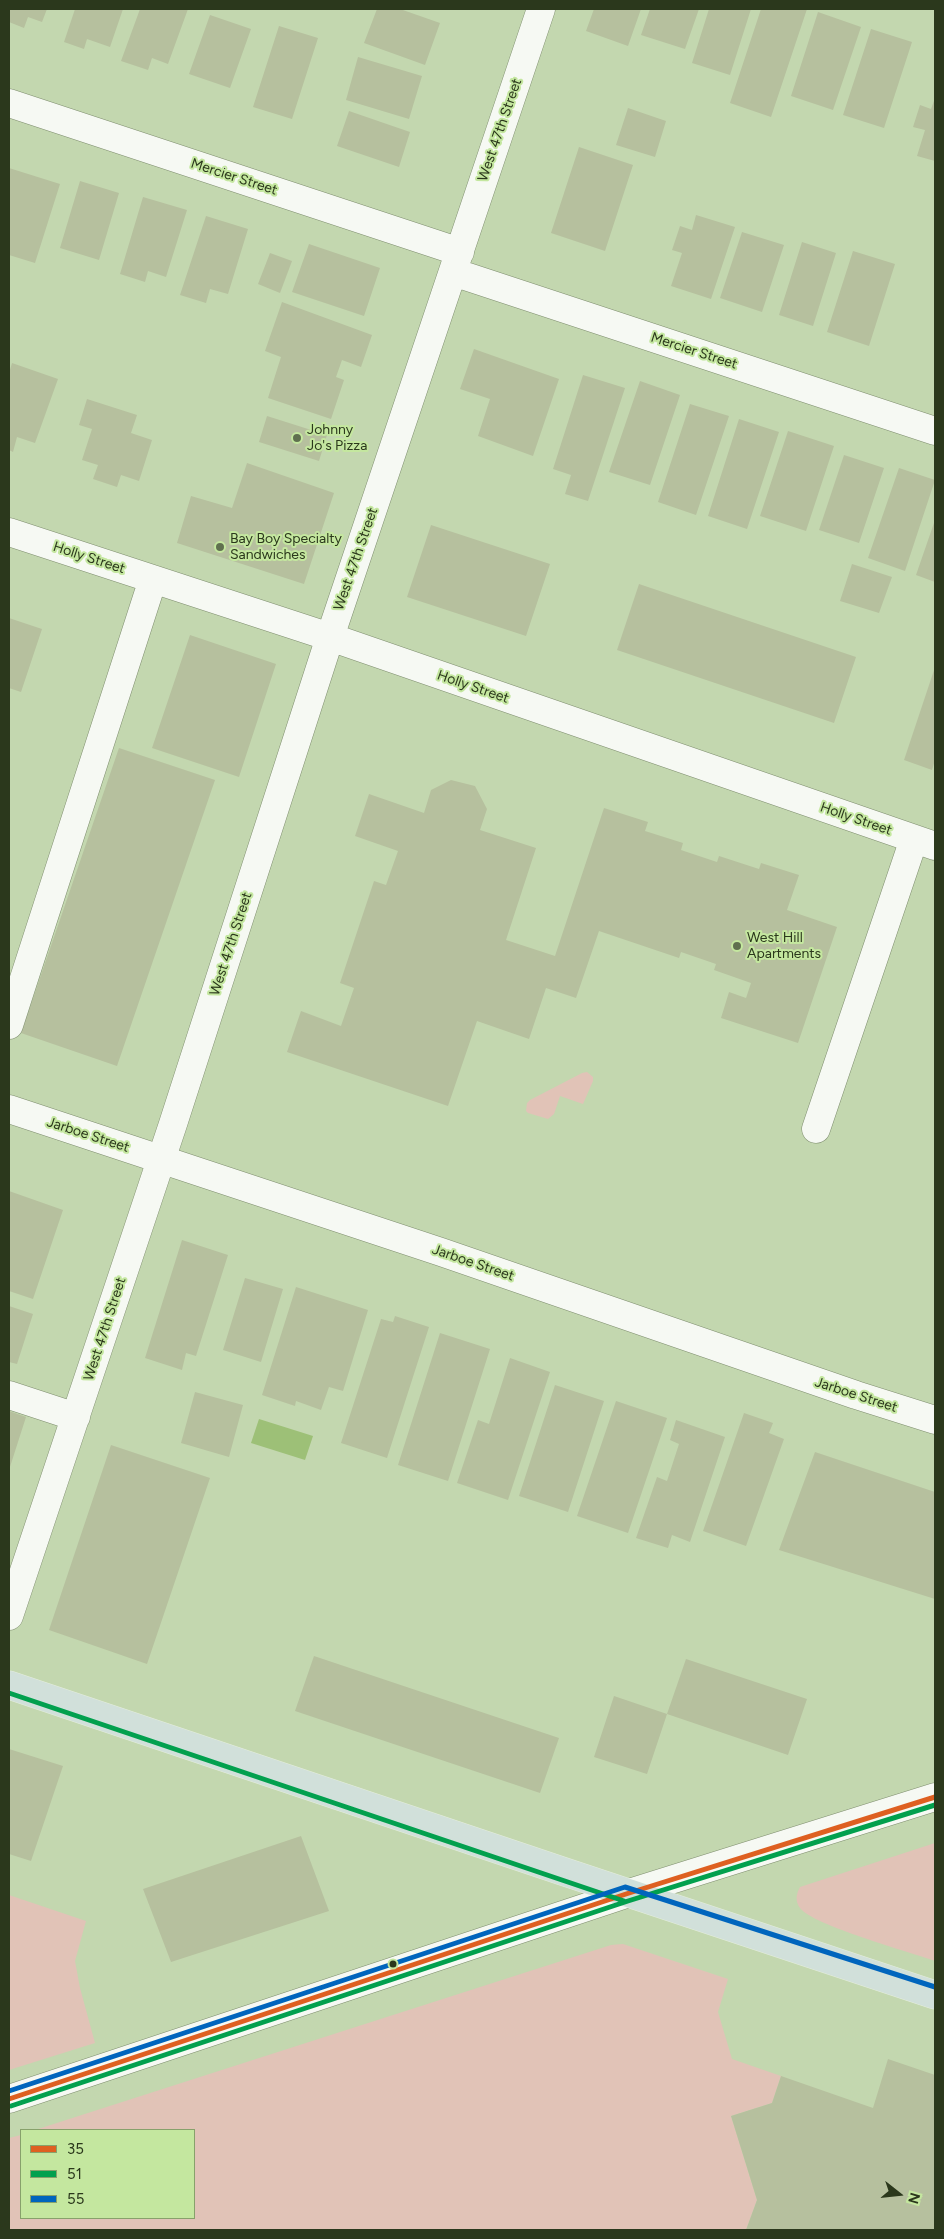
<!DOCTYPE html>
<html>
<head>
<meta charset="utf-8">
<style>
	body { margin:0 }
	#map { position:relative; width:944px; height:2239px; overflow:hidden; background:#c3d7af; font-family:Figtree,sans-serif }
	canvas { display:block }
	.frame { position:absolute; inset:0; border:10px solid #2b381c; pointer-events:none }
	.legend { position:absolute; left:20px; top:2129px; width:175px; height:90px; box-sizing:border-box; background:#c4e79f; border:1px solid #87a16b; margin:0; padding:6px 9px; list-style:none; font-size:15px; color:#2b381c }
	.legend li { display:flex; align-items:center; gap:10px; height:25px }
	.legend b { width:25px; border:1px solid #87a16b }
	.north { position:absolute; left:874px; top:2169px; width:50px; height:50px; -webkit-text-stroke:4px #c4e79f; paint-order:stroke; rotate:106deg; font-size:14px; font-weight:700; line-height:20px; text-align:center; color:#2b381c }
	.north::after { content:''; display:block; margin:auto; width:18px; height:22px; background:#2b381c; clip-path:polygon(50% 0,100% 100%,50% 72%,0 100%) }
</style>
</head>
<body>
<div id="map">
<canvas width="944" height="2239"></canvas>
<div class="frame"></div>
<ul class="legend">
<li><b style="height:6px;background:#de6021"></b>35</li>
<li><b style="height:6px;background:#02a04e"></b>51</li>
<li><b style="height:6px;background:#0065bd"></b>55</li>
</ul>
<div class="north">N</div>
</div>
<script>
const ctx = document.querySelector('canvas').getContext('2d');
ctx.lineJoin = 'round';
function fill(path, color) {
  ctx.fillStyle = color;
  ctx.fill(path, 'evenodd');
}
function stroke(path, color, width, dash) {
  ctx.strokeStyle = color;
  ctx.lineWidth = width;
  ctx.lineCap = dash ? 'butt' : 'round';
  ctx.setLineDash(dash || []);
  ctx.stroke(path);
}
function label(font, color, halo, rows, align = 'center') {
  ctx.font = font + ' Figtree,sans-serif';
  ctx.lineWidth = 4;
  ctx.setLineDash([]);
  ctx.textBaseline = 'middle';
  ctx.strokeStyle = halo;
  ctx.fillStyle = color;
  for (const [text, x, y, turn = 0] of rows) {
    ctx.save();
    ctx.translate(x, y);
    ctx.rotate((+turn || 0) * Math.PI / 180);
    ctx.textAlign = isNaN(turn) ? turn : align;
    if (halo) ctx.strokeText(text, 0, 0);
    ctx.fillText(text, 0, 0);
    ctx.restore();
  }
}
const green = new Path2D(`
	M587 1072 593 1077V1081L583 1104 560 1096 554 1114 548 1119 528 1113 526 1111 527 1103 530 1100 582 1073Z
	M935 1843V1961C910 1952 812 1925 800 1908 795 1901 796 1894 800 1887Z
	M9 1895 86 1921 75 1961 80 1988 95 2043 9 2070Z
	M623 1944 728 1979 718 2012 732 2059 781 2076 772 2103 731 2116 757 2200 746 2230 9 2229V2138L21 2135V2218H194V2130H35L611 1945Z`);
const water = new Path2D(`
	M259 1419 313 1436 305 1460 251 1443Z`);
const building = new Path2D(`
	M9 9H47L42 22 28 17 24 28 9 22Z
	M75 9H123L110 47 87 39 84 49 64 42Z
	M140 9H188L168 64 152 58 148 70 121 61Z
	M377 9H400L440 23 425 65 364 43Z
	M594 9H641L628 46 586 31Z
	M650 9H699L685 49 641 35Z
	M709 9H751L730 75 692 63Z
	M761 9H807L771 117 730 103Z
	M818 12 861 27 833 110 791 96Z
	M210 15 251 29 230 88 189 74Z
	M279 26 318 38 292 119 253 107Z
	M871 29 912 42 884 128 843 115Z
	M358 57 422 76 409 119 346 100Z
	M935 98V161L917 156 925 130 913 127 920 105 931 109Z
	M628 108 666 121 655 157 616 145Z
	M349 111 410 132 399 167 337 146Z
	M579 147 633 165 605 251 551 233Z
	M9 168 60 184 35 263 9 255Z
	M80 181 119 193 99 260 60 248Z
	M143 197 187 210 166 277 148 271 145 282 120 274Z
	M696 215 735 227 711 299 671 286 682 253 672 250 680 226 692 230Z
	M206 216 248 229 228 294 210 289 206 303 180 295Z
	M742 232 784 245 762 312 720 298Z
	M802 242 836 253 813 326 779 315Z
	M309 244 380 268 364 316 292 292Z
	M853 251 895 264 869 346 827 332Z
	M270 253 292 261 280 293 258 284Z
	M282 302 372 335 361 367 342 360 336 377 344 380 331 419 268 398 281 357 265 351Z
	M474 349 559 379 533 456 478 436 490 399 460 389Z
	M12 363 58 379 35 443 17 437 13 452 9 450V373Z
	M583 375 625 388 588 501 565 494 571 475 553 469Z
	M640 381 680 395 650 485 609 472Z
	M87 399 137 415 131 433 152 440 139 481 121 475 117 487 93 479 98 465 82 460 92 429 79 425Z
	M690 404 729 416 696 515 658 502Z
	M267 416 327 435 319 461 259 442Z
	M739 419 779 432 747 529 708 516Z
	M788 431 834 446 806 531 760 516Z
	M844 455 884 468 859 543 819 530Z
	M247 463 334 493 304 584 177 543 191 496 232 508Z
	M899 468 935 480 905 571 868 558Z
	M935 520V582L916 575Z
	M431 525 550 564 526 636 407 597Z
	M852 564 892 577 879 613 840 601Z
	M639 584 856 657 834 723 617 650Z
	M9 618 42 629 21 692 9 688Z
	M190 635 276 664 239 777 152 748Z
	M935 667V760L932 770 904 760Z
	M119 748 215 780 117 1066 21 1033Z
	M451 780 475 786 487 809 480 830 536 848 506 940 555 956 604 808 648 822 645 831 683 843 681 850 717 862 719 856 759 869 761 863 799 875 787 910 837 927 798 1043 721 1018 729 992 746 998 751 983 714 970 716 964 681 952 679 958 599 931 576 998 546 988 529 1039 477 1021 448 1106 287 1052 301 1011 341 1026 354 988 340 983 374 881 386 885 398 851 355 836 369 794 424 813 431 790Z
	M9 1191 63 1210 33 1299 9 1291Z
	M182 1240 228 1255 196 1356 186 1353 182 1370 145 1358Z
	M245 1278 283 1289 261 1362 223 1350Z
	M296 1287 368 1310 343 1391 329 1387 321 1410 296 1401 295 1406 262 1395Z
	M9 1306 33 1314 17 1364 9 1362Z
	M395 1316 429 1327 387 1458 341 1443 381 1319 393 1322Z
	M440 1333 490 1349 448 1481 398 1465Z
	M510 1358 550 1372 508 1500 457 1483 478 1420 489 1424Z
	M555 1385 604 1401 568 1512 519 1496Z
	M195 1392 243 1405 229 1457 181 1443Z
	M616 1401 667 1418 628 1533 577 1516Z
	M9 1411 26 1417 9 1470Z
	M744 1413 773 1423 769 1433 784 1439 746 1546 703 1531Z
	M676 1420 725 1437 690 1542 672 1535 668 1548 636 1538 657 1477 667 1481 679 1444 670 1440Z
	M111 1445 210 1478 147 1664 49 1630Z
	M815 1452 935 1492V1599L779 1550Z
	M314 1656 559 1738 540 1793 295 1711Z
	M686 1659 807 1699 788 1755 667 1714 647 1774 594 1757 614 1696 667 1714Z
	M9 1749 63 1766 31 1861 9 1854Z
	M301 1836 329 1911 171 1962 143 1889Z
	M888 2059 935 2075V2230H746L757 2200 731 2116 772 2103 781 2076 873 2108Z`);
const minor = new Path2D(`
	M9 103 460 252
	M453 272 935 431
	M9 532 330 637 935 846
	M9 1025 153 579
	M9 1109 441 1252 856 1395 935 1420
	M816 1129 914 839
	M9 1395 76 1417
	M9 1616 173 1124 330 637 541 9
	M9 2099 626 1894 935 1797`);
const major = new Path2D(`
	M9 1685C317 1789 626 1893 935 1995`);
const bus1 = new Path2D(`
	M9 2099 626 1894 935 1797`);
const bus2 = new Path2D(`
	M9 1693 624 1901
	M11 2106 628 1901 935 1805`);
const bus3 = new Path2D(`
	M9 2091 625 1887 935 1987`);
const markers = [
	[297,438,5,"#60704f"],
	[220,547,5,"#60704f"],
	[737,946,5,"#60704f"],
	[393,1964,4.5,"#2b381c"]
];
const streetNames = [
	["West 47th Street",500,130,-71],
	["Mercier Street",234,177,18],
	["Mercier Street",694,351,18],
	["Holly Street",89,558,18],
	["West 47th Street",356,559,-71],
	["Holly Street",473,687,19],
	["Holly Street",856,819,19],
	["West 47th Street",231,944,-72],
	["Jarboe Street",88,1135,18],
	["Jarboe Street",473,1263,19],
	["West 47th Street",105,1329,-72],
	["Jarboe Street",856,1395,18]
];
const poiNames = [
	["Johnny",307,430],
	["Jo's Pizza",307,446],
	["Bay Boy Specialty",230,539],
	["Sandwiches",230,555],
	["West Hill",747,938],
	["Apartments",747,954]
];
fill(green, '#e1c3b7');
fill(water, '#9dc077');
fill(building, '#b6c09e');
stroke(minor, '#7f8e6f', 29);
stroke(major, '#e4eddb', 29);
stroke(minor, '#f6f9f3', 28);
stroke(major, '#d1e0da', 28);
stroke(bus1, '#de6021', 5);
stroke(bus2, '#02a04e', 5);
stroke(bus3, '#0065bd', 5);
for (const [x, y, r, color] of markers) {
  const dot = new Path2D();
  dot.arc(x, y, r, 0, 2 * Math.PI);
  ctx.fillStyle = color;
  ctx.fill(dot);
  stroke(dot, '#c4e79f', 2);
}
label('14px', '#2b381c', '#c4e79f', streetNames);
label('14px', '#2b381c', '#c4e79f', poiNames, 'left');
</script>
</body>
</html>
